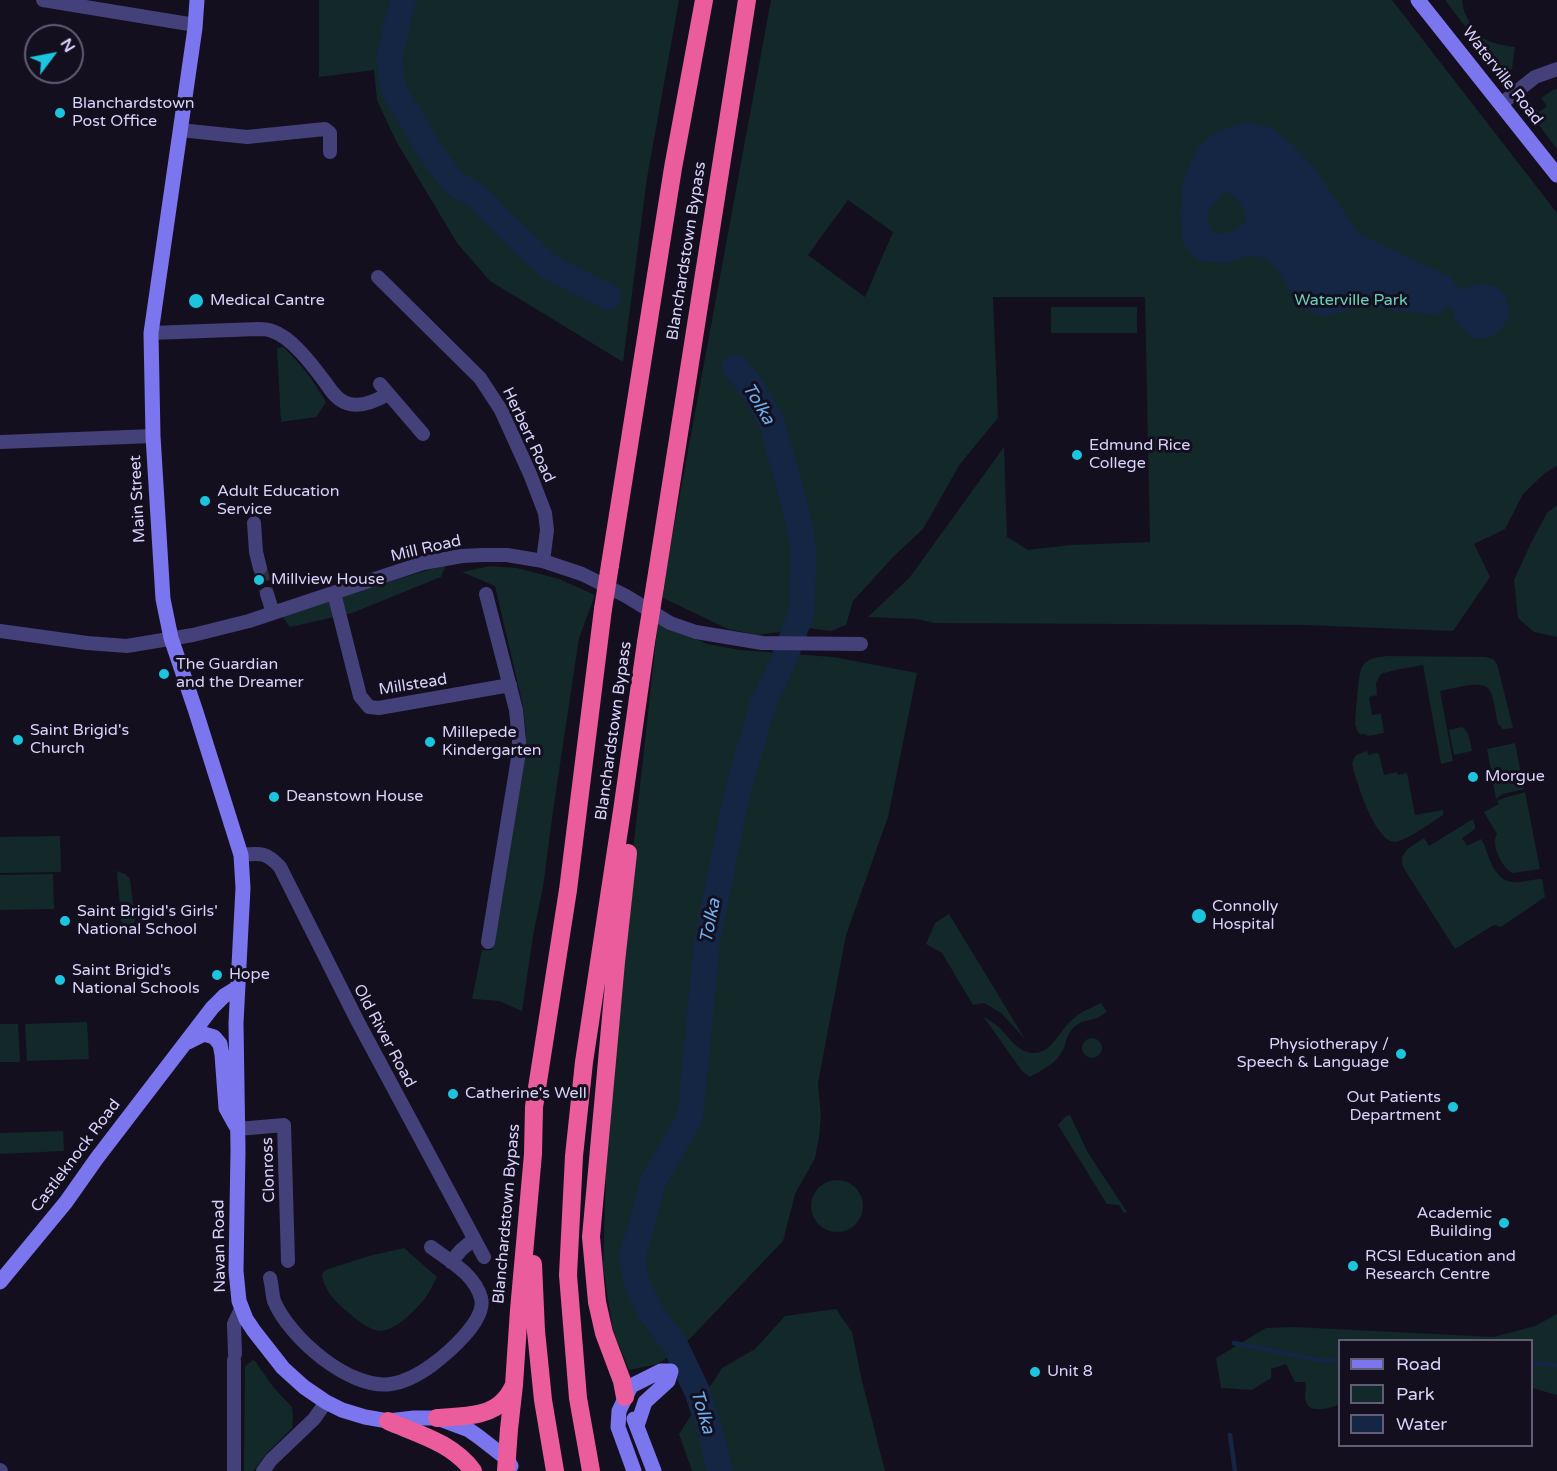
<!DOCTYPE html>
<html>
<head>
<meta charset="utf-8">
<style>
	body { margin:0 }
	#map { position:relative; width:1557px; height:1471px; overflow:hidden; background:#130f1f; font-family:"Varela Round",sans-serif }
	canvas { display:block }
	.legend { position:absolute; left:1338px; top:1339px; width:195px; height:108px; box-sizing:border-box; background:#130f1f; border:2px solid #625d77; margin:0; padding:8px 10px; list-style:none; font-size:18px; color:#d8d3fa }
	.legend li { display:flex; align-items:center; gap:12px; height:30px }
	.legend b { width:30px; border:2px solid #625d77 }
	.north { position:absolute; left:24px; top:24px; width:60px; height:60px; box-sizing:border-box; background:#130f1f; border:2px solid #625d77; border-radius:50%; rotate:58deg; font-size:16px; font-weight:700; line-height:24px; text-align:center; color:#d8d3fa }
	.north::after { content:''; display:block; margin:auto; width:21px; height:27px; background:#1bc5de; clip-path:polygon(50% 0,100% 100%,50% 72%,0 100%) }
</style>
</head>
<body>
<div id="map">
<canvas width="1557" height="1471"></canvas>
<ul class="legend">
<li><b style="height:8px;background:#7b75ee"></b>Road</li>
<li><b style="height:16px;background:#132828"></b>Park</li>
<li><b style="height:16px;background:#152644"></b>Water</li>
</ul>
<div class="north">N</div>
</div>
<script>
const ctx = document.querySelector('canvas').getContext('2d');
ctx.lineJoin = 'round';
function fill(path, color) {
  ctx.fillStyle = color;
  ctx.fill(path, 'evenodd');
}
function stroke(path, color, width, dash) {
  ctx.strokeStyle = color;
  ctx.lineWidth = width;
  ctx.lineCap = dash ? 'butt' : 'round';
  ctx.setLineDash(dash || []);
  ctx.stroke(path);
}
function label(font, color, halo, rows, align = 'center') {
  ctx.font = font + ' "Varela Round",sans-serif';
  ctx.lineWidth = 6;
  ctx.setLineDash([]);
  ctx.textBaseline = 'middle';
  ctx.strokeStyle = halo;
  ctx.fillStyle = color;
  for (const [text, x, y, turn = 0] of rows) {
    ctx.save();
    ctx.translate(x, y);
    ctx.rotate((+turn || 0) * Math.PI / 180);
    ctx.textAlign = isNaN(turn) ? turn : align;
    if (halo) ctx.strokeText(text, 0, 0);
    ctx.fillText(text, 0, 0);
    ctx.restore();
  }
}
const green = new Path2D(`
	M319 0H679L647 178 623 362 490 281 457 243 396 141 377 100 374 70 319 77Z
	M771 0H1392L1557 213V466L1545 473 1523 494 1505 529 1474 544 1490 577 1453 631 1306 625 935 623 916 619 868 617 910 577 1004 447 1007 537 1028 550 1070 545 1150 542 1145 297H993L998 418 960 464 923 529 894 556 853 601 846 625 831 631 808 628 757 635 728 629 661 597ZM848 200 893 232 865 297 808 255Z
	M1445 0H1462C1463 9 1465 15 1470 23 1481 42 1494 44 1515 47L1512 69 1503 76Z
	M1557 89V149L1526 108 1531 103 1539 112 1547 106 1541 98 1553 90Z
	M1051 307H1137V333H1051Z
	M283 347C301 364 314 381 326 402L316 417 281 422 277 348Z
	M1557 505V637L1534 632 1518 618 1514 580 1531 543 1547 513Z
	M446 565 441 577 352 613 290 627 282 616C337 600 391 580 446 565Z
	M490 566 517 568 559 579 595 595 579 638 553 811 543 887 533 936 522 1011 499 1001 472 999 482 950H492L520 785 526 734 523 706 495 586 462 572Z
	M658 621 707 644 740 650 833 657 917 673 888 817 846 935 818 1083 821 1116 819 1137 815 1158 795 1194 783 1241 681 1348 658 1364 629 1370 613 1331 603 1266 607 1140 633 851Z
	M1387 656 1485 657 1493 659 1497 664 1513 728 1503 729 1498 724C1495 714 1495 701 1490 691 1484 678 1452 689 1440 691L1453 761 1441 764 1423 665 1395 670 1381 674 1376 683 1377 695 1369 697 1372 715 1381 714 1384 733 1368 736 1365 734H1360L1357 731 1355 724C1356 714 1358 673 1362 667 1367 658 1378 657 1387 656Z
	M1462 727C1470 732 1470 743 1472 751L1454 755 1449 730Z
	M1515 743 1524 789 1503 794 1496 799 1487 749Z
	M1367 751 1368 755 1377 753 1379 754 1384 775 1397 772 1398 775 1407 773 1415 815 1443 810V815C1434 821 1404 842 1395 842 1375 842 1355 779 1352 763L1356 755Z
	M1525 792 1540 869 1513 873C1504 870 1496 853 1495 844 1494 842 1496 836 1497 834L1484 812 1499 804 1497 801 1501 799Z
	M1473 819 1475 825V829L1462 838 1467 846 1481 839 1483 842C1489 856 1494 881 1513 882 1522 883 1532 879 1542 879L1545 897 1501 927 1495 925 1492 926 1455 949 1403 867C1398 851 1413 846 1424 838L1429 846Z
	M60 836 61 872 0 873V837Z
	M117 871 125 874 130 879 135 922 128 925 122 923 121 920Z
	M53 874 54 909 0 910V875Z
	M949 914 1025 1039 1001 1013 984 1003 973 1005 942 953 926 944 935 923Z
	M1101 1003 1107 1012C1103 1014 1099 1018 1094 1019 1086 1021 1080 1021 1073 1028 1066 1035 1067 1042 1063 1050 1057 1063 1042 1070 1030 1077L1022 1071 983 1016C988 1020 994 1023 999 1027 1006 1034 1013 1045 1022 1050 1049 1063 1057 1032 1073 1019 1081 1011 1091 1008 1101 1003Z
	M87 1022 89 1059 27 1061 25 1024Z
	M0 1024H18L20 1062H0Z
	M1082 1048a10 10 0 1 1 20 0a10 10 0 1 1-20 0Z
	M1070 1115 1088 1153 1127 1212 1124 1213 1119 1205 1107 1204 1058 1125 1066 1116Z
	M63 1131 64 1151 0 1154V1133Z
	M811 1206a26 26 0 1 1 52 0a26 26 0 1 1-52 0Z
	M404 1248 437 1277C433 1284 430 1292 425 1298 417 1309 395 1331 380 1331 367 1330 354 1317 344 1309 334 1300 323 1288 322 1274L325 1270 369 1256Z
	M836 1309 852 1332 862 1381 885 1471H692L679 1434 722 1368 755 1349 785 1316Z
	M1557 1314V1395L1532 1388V1340H1340L1339 1405C1329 1408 1306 1416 1305 1397 1305 1392 1307 1388 1305 1382H1295L1286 1364 1271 1369V1378L1252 1390 1221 1388 1216 1358 1266 1328 1294 1327 1494 1337 1535 1326Z
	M253 1360 255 1361 274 1388 292 1407 293 1418 292 1428 267 1453 253 1471H244L245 1366Z`);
const water = new Path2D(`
	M1248 122 1272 128 1294 146 1314 167 1359 234 1449 276 1458 287 1463 290C1469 287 1474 284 1480 284 1512 283 1521 322 1490 337 1483 340 1476 340 1469 335 1459 329 1454 320 1453 308L1448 306 1435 315 1363 306C1351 307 1332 318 1324 316 1320 316 1315 313 1311 311 1307 310 1302 308 1299 305 1284 290 1283 264 1260 257 1247 253 1236 261 1224 263 1220 263 1215 262 1211 262 1204 262 1198 261 1194 257 1190 253 1185 247 1183 242 1181 237 1181 230 1181 224 1179 196 1184 159 1207 139 1213 133 1239 123 1248 122ZM1227 192C1239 198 1245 208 1246 221 1235 230 1226 237 1213 232 1211 229 1209 226 1208 222 1206 210 1217 197 1227 192Z`);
const stream = new Path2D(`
	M1234 1343 1324 1361 1340 1360
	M1532 1363 1557 1365
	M1230 1435 1235 1471`);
const river = new Path2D(`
	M403 0 389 57 393 89 411 118 432 154 453 182 479 198 504 224 549 267 608 297
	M720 1471 712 1437 698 1393 675 1345 651 1313 636 1281 632 1258 654 1180 690 1118 707 942 737 793 763 704 782 664 802 611 803 547 798 518 772 423 754 390 735 367`);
const streetTunnel = new Path2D(`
	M260 568 267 594`);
const street = new Path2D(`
	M43 0 195 25
	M1501 104 1535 77 1557 69
	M180 130 247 137 325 129 330 133V152
	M378 277 480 378 501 410 530 474 545 513 547 530 543 561
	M151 333 258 329C263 329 268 329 272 331 292 337 313 366 325 382 331 390 335 398 344 402 358 409 376 401 388 394
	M380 384 423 434
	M0 442 153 436
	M254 523 256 552 260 568
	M334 593 360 696 369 707 379 708 510 685
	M267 594 273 613
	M486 594 516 710 519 741V752L488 942
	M0 631 87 643 127 646 193 635 249 621 423 563 462 556 482 555H507L543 561 582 574 626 596 670 623 696 632 762 643 861 644
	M241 855C261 853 266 852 280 867L358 1022 484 1257
	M238 1129 284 1125 288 1261
	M451 1262 461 1250 474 1239
	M270 1278C272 1285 272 1294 274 1301 289 1337 349 1390 391 1384 405 1382 421 1373 432 1365 448 1353 487 1320 481 1298 475 1275 450 1261 431 1247
	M235 1354 234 1324 241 1309
	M0 1470 1 1471
	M234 1471V1360
	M263 1471 271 1460 314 1419 326 1402`);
const secondary = new Path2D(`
	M197 0 195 28 151 333 153 436 163 599 171 638 196 712 241 855 243 888 236 1023 238 1150 236 1271 239 1301 246 1319 254 1331 283 1368 304 1387 326 1402 342 1410 365 1417 388 1421 414 1418H437L469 1430 479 1437 506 1458 511 1466
	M1418 0 1557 175
	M188 1042 204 1034 214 1037 220 1044 222 1055 226 1108 236 1126
	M0 1282 66 1202 97 1158 212 1008 224 996 237 988
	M634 1419 654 1471
	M634 1471 618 1427 619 1411 631 1386 661 1371H671L668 1381 645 1402 637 1426`);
const highway = new Path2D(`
	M610 565 673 168 704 0
	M655 586 747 0
	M533 1264 536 1331 543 1400 555 1471
	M625 1397 622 1381 604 1333 597 1302 591 1237 616 962 628 853
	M437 1418C459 1416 490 1418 505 1399 508 1396 511 1391 513 1387
	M388 1421C418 1434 453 1443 473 1471
	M506 1471 509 1429 514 1385 519 1310 533 1154 534 1107 568 890 603 609
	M591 1471 578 1398 568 1275 574 1156 584 1062 623 804 646 642`);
const highwayBridge = new Path2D(`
	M603 609 610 565
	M646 642 655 586`);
const markers = [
	[60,113,6,"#1bc5de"],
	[196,301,8,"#1bc5de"],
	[1077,455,6,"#1bc5de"],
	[205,501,6,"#1bc5de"],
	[259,580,6,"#1bc5de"],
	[164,674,6,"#1bc5de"],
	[18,740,6,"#1bc5de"],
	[430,742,6,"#1bc5de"],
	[1473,777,6,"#1bc5de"],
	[274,797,6,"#1bc5de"],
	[1199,916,8,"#1bc5de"],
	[65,921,6,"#1bc5de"],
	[217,975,6,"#1bc5de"],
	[60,980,6,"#1bc5de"],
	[1401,1054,6,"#1bc5de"],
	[453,1094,6,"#1bc5de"],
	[1453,1107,6,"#1bc5de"],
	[1504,1223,6,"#1bc5de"],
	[1353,1266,6,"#1bc5de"],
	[1035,1372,6,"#1bc5de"]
];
const streetNames = [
	["Waterville Road",1502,76,52],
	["Blanchardstown Bypass",687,251,-81],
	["Herbert Road",528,435,65],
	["Main Street",138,499,-93],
	["Mill Road",426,549,-13],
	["Millstead",413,685,-9],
	["Blanchardstown Bypass",614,731,-82],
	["Old River Road",384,1036,62],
	["Castleknock Road",76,1156,-53],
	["Clonross",269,1170,-92],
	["Blanchardstown Bypass",507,1214,-85],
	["Navan Road",220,1246,-91]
];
const poiNames = [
	["Blanchardstown",72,104],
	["Post Office",72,122],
	["Medical Cantre",210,301],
	["Edmund Rice",1089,446],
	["College",1089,464],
	["Adult Education",217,492],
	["Service",217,510],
	["Millview House",271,580],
	["The Guardian",176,665],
	["and the Dreamer",176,683],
	["Saint Brigid's",30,731],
	["Church",30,749],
	["Millepede",442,733],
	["Kindergarten",442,751],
	["Morgue",1485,777],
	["Deanstown House",286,797],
	["Connolly",1212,907],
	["Hospital",1212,925],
	["Saint Brigid's Girls'",77,912],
	["National School",77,930],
	["Saint Brigid's",72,971],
	["National Schools",72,989],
	["Hope",229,975],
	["Physiotherapy /",1389,1045,"right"],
	["Speech & Language",1389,1063,"right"],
	["Catherine's Well",465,1094],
	["Out Patients",1441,1098,"right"],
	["Department",1441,1116,"right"],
	["Academic",1492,1214,"right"],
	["Building",1492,1232,"right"],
	["RCSI Education and",1365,1257],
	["Research Centre",1365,1275],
	["Unit 8",1047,1372]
];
const parkNames = [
	["Waterville Park",1351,301]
];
const waterNames = [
	["Tolka",758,404,59],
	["Tolka",711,921,-79],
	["Tolka",702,1412,73]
];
fill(green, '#132828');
fill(water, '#152644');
stroke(stream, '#152644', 4.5);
stroke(river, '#152644', 26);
stroke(streetTunnel, '#312c40', 14, [14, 7]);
stroke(street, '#444079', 14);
stroke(secondary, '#7b75ee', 15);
stroke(highway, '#eb5c9d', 18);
stroke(highwayBridge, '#eb5c9d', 18);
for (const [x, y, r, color] of markers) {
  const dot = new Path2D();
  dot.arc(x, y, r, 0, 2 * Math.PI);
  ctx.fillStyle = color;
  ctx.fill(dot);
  stroke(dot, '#130f1f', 2);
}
label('16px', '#d8d3fa', '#130f1f', streetNames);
label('16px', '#d8d3fa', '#130f1f', poiNames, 'left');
label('16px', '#68d1b9', '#130f1f', parkNames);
label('italic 18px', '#6dafed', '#130f1f', waterNames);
</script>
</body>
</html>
